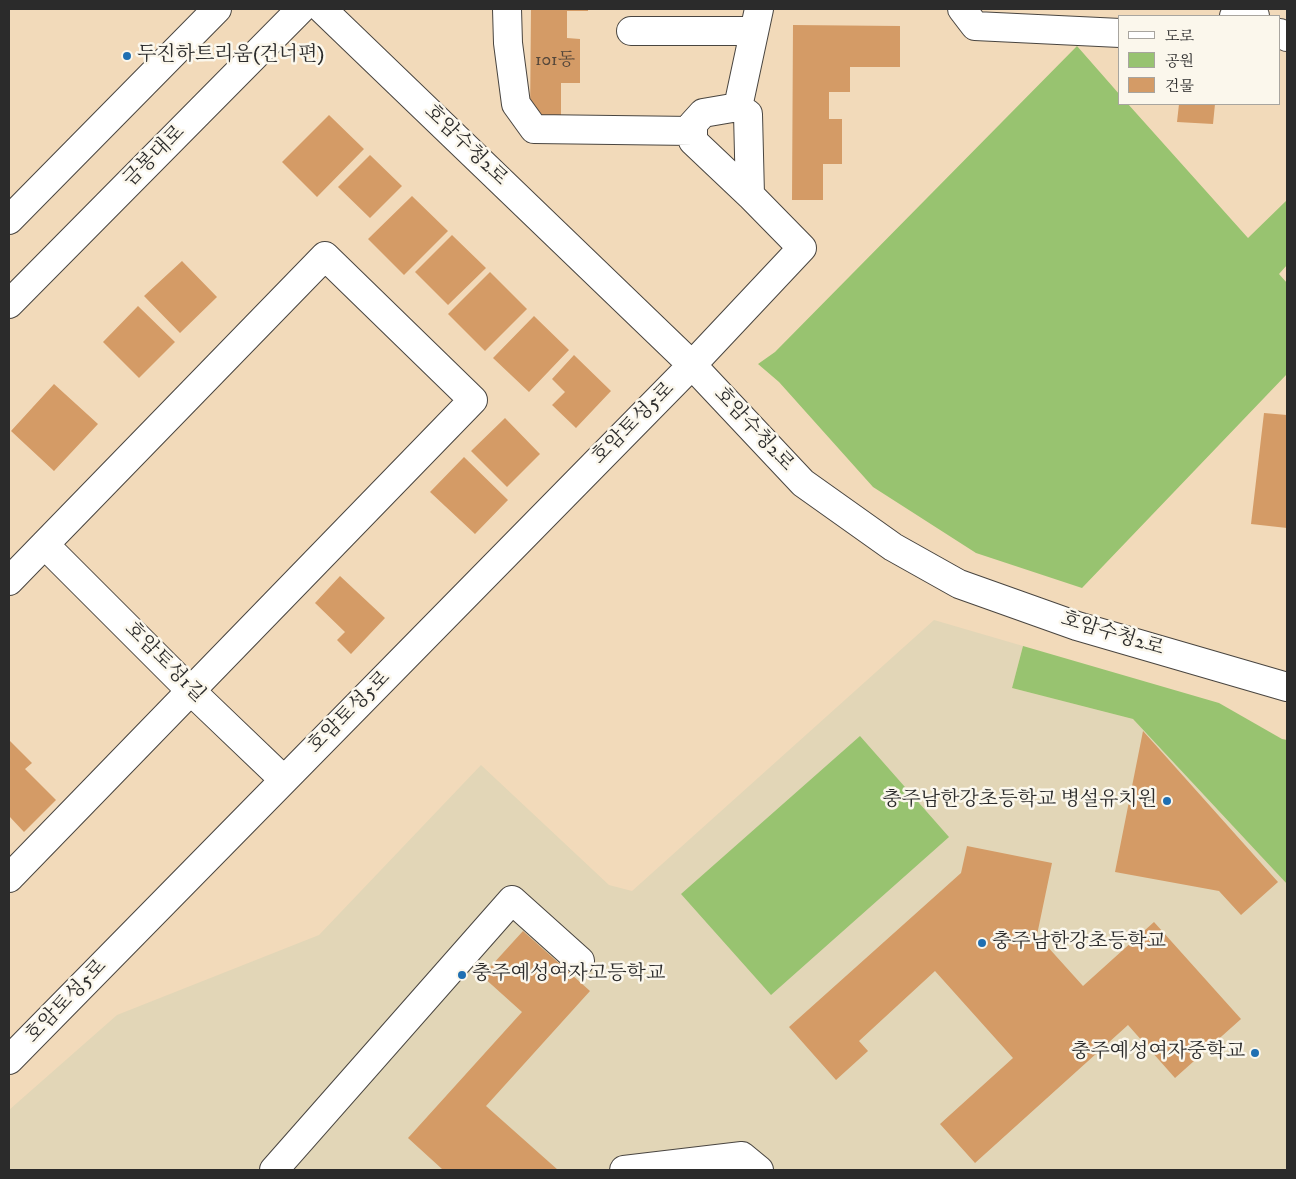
<!DOCTYPE html>
<html>
<head>
<meta charset="utf-8">
<style>
	body { margin:0 }
	#map { position:relative; width:1296px; height:1179px; overflow:hidden; background:#f2daba; font-family:"IM FELL DW Pica","Noto Serif KR",serif }
	canvas { display:block }
	.frame { position:absolute; inset:0; border:10px solid #2b2b2b; pointer-events:none }
	.legend { position:absolute; left:1118px; top:15px; width:162px; height:90px; box-sizing:border-box; background:#fbf7ec; border:1px solid #a8a59f; margin:0; padding:6px 9px; list-style:none; font-size:15px; color:#2b2b2b }
	.legend li { display:flex; align-items:center; gap:10px; height:25px }
	.legend b { width:25px; border:1px solid #a8a59f }
</style>
</head>
<body>
<div id="map">
<canvas width="1296" height="1179"></canvas>
<div class="frame"></div>
<ul class="legend">
<li><b style="height:6px;background:#fff"></b>도로</li>
<li><b style="height:14px;background:#98c370"></b>공원</li>
<li><b style="height:14px;background:#d49b66"></b>건물</li>
</ul>
</div>
<script>
const ctx = document.querySelector('canvas').getContext('2d');
ctx.lineJoin = 'round';
function fill(path, color) {
  ctx.fillStyle = color;
  ctx.fill(path, 'evenodd');
}
function stroke(path, color, width, dash) {
  ctx.strokeStyle = color;
  ctx.lineWidth = width;
  ctx.lineCap = dash ? 'butt' : 'round';
  ctx.setLineDash(dash || []);
  ctx.stroke(path);
}
function label(font, color, halo, rows, align = 'center') {
  ctx.font = font + ' "IM FELL DW Pica","Noto Serif KR",serif';
  ctx.lineWidth = 5;
  ctx.setLineDash([]);
  ctx.textBaseline = 'middle';
  ctx.strokeStyle = halo;
  ctx.fillStyle = color;
  for (const [text, x, y, turn = 0] of rows) {
    ctx.save();
    ctx.translate(x, y);
    ctx.rotate((+turn || 0) * Math.PI / 180);
    ctx.textAlign = isNaN(turn) ? turn : align;
    if (halo) ctx.strokeText(text, 0, 0);
    ctx.fillText(text, 0, 0);
    ctx.restore();
  }
}
const built = new Path2D(`
	M934 620 1023 646 1012 688 1133 719 1287 884V1170H9V1110L117 1015 319 935 481 765 609 885 632 891Z`);
const green = new Path2D(`
	M1077 46 1120 95V104H1128L1248 238 1287 200V265L1279 274 1287 283V374L1082 588 976 553 873 487 779 382 758 364 775 352Z
	M1023 646 1219 703 1282 739 1287 740V884L1133 719 1012 688Z
	M860 736 949 837 771 995 681 894Z`);
const building = new Path2D(`
	M531 9H588V11H567V38L580 39V83H561V119H530Z
	M793 25 900 26V67H850V92H829V119H842V164H823V200H792Z
	M1179 104H1215L1213 124 1177 122Z
	M329 115 364 149 317 197 282 162Z
	M370 155 402 186 370 218 338 187Z
	M412 196 448 231 404 275 368 239Z
	M452 235 486 268 448 305 415 272Z
	M182 261 217 297 180 333 144 296Z
	M490 272 527 309 485 351 448 314Z
	M138 306 175 342 139 378 103 342Z
	M534 316 569 350 529 392 493 358Z
	M574 355 611 391 576 428 552 405 565 392 552 379Z
	M54 384 98 424 54 471 11 431Z
	M1264 413 1287 415V528L1251 524Z
	M505 418 540 454 507 487 471 451Z
	M464 457 508 500 475 534 430 492Z
	M340 576 385 618 351 654 337 640 345 632 315 603Z
	M1143 731 1278 882 1241 915 1219 891 1115 872Z
	M9 740 32 763 25 769 56 800 24 832 9 816Z
	M967 846 1052 863 1037 935 1083 986 1154 922 1241 1019 1175 1078 1128 1025 975 1163 940 1124 1013 1058 935 971 859 1041 868 1051 836 1080 789 1027 961 873Z
	M523 931 590 991 486 1106 558 1170H441L442 1169 408 1138 522 1012 482 976Z`);
const minor = new Path2D(`
	M322 9 692 365 803 483 893 547 959 584 1077 626 1287 687
	M507 9 508 43 516 104 534 129 693 131
	M962 9 975 26 1120 33
	M1234 16 1247 9 1255 16
	M631 31H754
	M1280 33 1287 37
	M738 107 759 9
	M9 220 217 9
	M9 304 301 9
	M45 545 191 691 284 780
	M9 581 325 256 473 400 9 878
	M9 1060 692 365 802 248 750 195 693 141V124L703 113 738 107 748 114 750 195
	M274 1170 512 900 580 961
	M624 1170 742 1156 759 1170`);
const markers = [
	[127,56,5,"#1f6fb2"],
	[1167,801,5,"#1f6fb2"],
	[982,943,5,"#1f6fb2"],
	[462,975,5,"#1f6fb2"],
	[1255,1053,5,"#1f6fb2"]
];
const numberNames = [
	["101동",555,61]
];
const poiNames = [
	["두진하트리움(건너편)",137,56],
	["충주남한강초등학교 병설유치원",1157,801,"right"],
	["충주남한강초등학교",992,943],
	["충주예성여자고등학교",472,975],
	["충주예성여자중학교",1245,1053,"right"]
];
const streetNames = [
	["호암수청2로",465,146,44],
	["금봉대로",155,157,-45],
	["호암토성5로",634,424,-45],
	["호암수청2로",753,430,47],
	["호암수청2로",1112,635,17],
	["호암토성1길",164,663,45],
	["호암토성5로",350,713,-45],
	["호암토성5로",67,1002,-46]
];
fill(built, '#e2d6b7');
fill(green, '#98c370');
fill(building, '#d49b66');
stroke(minor, '#494540', 30);
stroke(minor, '#fff', 28);
for (const [x, y, r, color] of markers) {
  const dot = new Path2D();
  dot.arc(x, y, r, 0, 2 * Math.PI);
  ctx.fillStyle = color;
  ctx.fill(dot);
  stroke(dot, '#fbf7ec', 2);
}
label('18px', '#55473a', null, numberNames);
label('20px', '#2b2b2b', '#fbf7ec', poiNames, 'left');
label('20px', '#2b2b2b', '#fbf7ec', streetNames);
</script>
</body>
</html>
